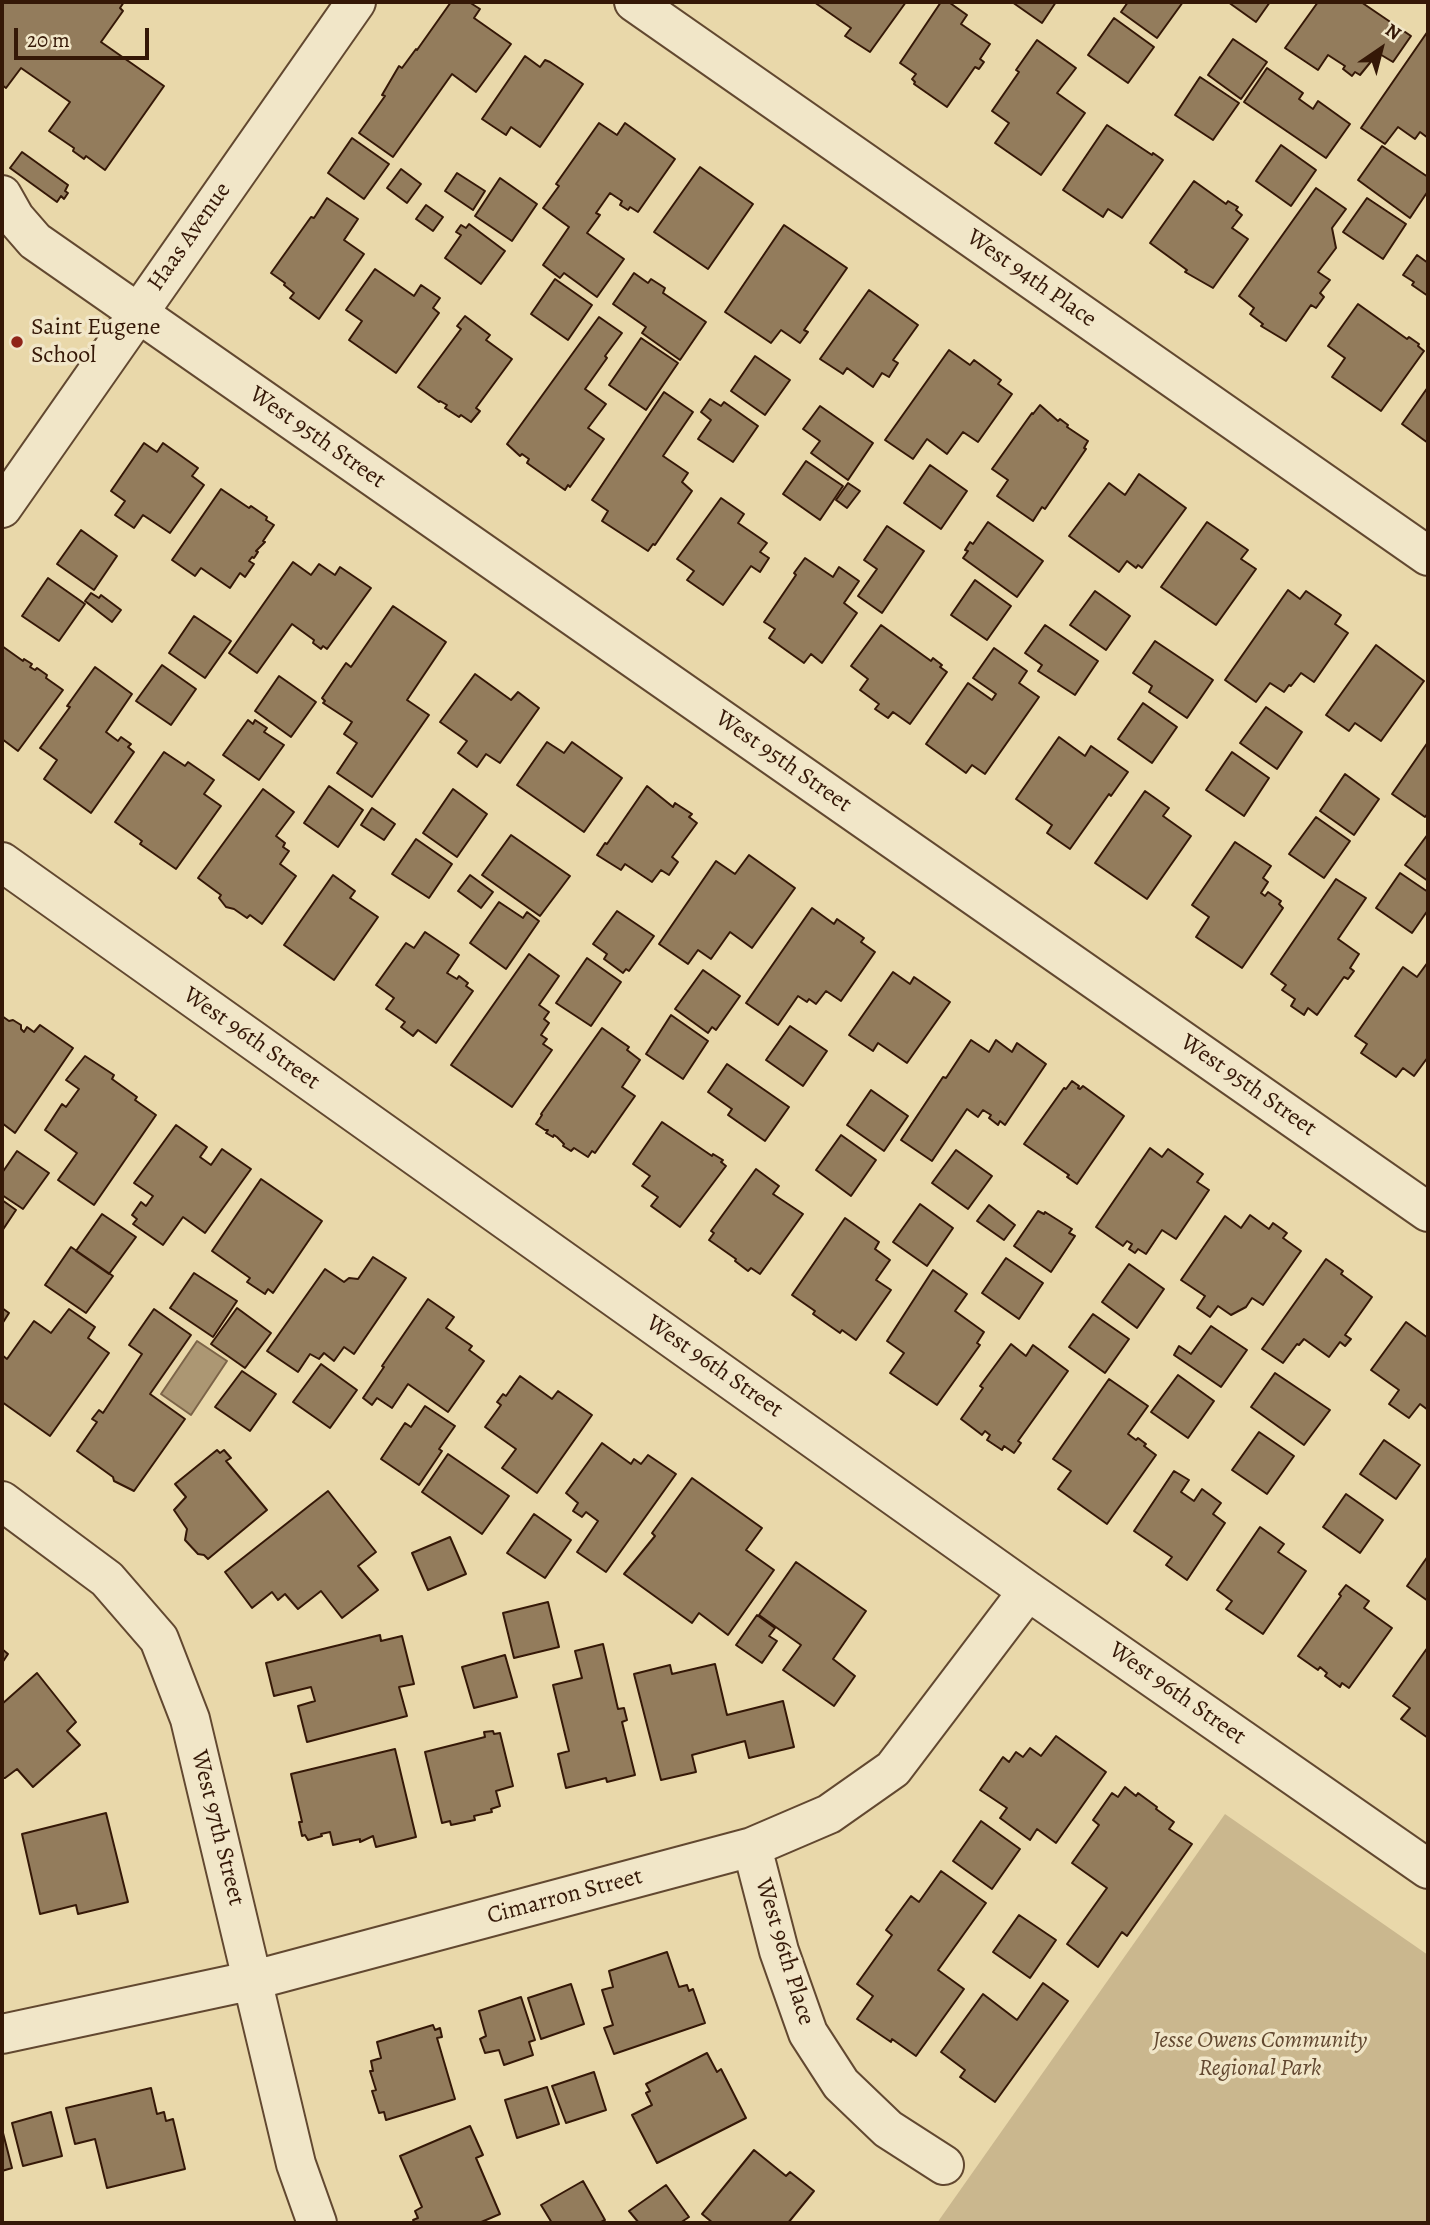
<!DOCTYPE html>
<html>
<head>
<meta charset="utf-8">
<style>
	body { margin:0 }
	#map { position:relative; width:1430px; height:2225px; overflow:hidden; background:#e9d8aa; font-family:Alegreya,serif }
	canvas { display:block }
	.frame { position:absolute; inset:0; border:4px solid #351807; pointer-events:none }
	.north { position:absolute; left:1346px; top:14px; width:70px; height:70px; -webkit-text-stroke:5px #f1e6c8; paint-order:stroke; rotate:35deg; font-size:19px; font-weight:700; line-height:28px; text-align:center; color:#351807 }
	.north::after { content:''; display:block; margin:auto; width:24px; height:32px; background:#351807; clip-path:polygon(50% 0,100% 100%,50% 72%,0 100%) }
	.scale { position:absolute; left:14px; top:28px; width:135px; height:32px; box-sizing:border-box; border:4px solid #351807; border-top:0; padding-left:9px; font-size:21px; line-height:24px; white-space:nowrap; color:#351807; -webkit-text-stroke:5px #f1e6c8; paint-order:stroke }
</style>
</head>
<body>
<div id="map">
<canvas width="1430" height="2225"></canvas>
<div class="frame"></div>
<div class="north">N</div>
<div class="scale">20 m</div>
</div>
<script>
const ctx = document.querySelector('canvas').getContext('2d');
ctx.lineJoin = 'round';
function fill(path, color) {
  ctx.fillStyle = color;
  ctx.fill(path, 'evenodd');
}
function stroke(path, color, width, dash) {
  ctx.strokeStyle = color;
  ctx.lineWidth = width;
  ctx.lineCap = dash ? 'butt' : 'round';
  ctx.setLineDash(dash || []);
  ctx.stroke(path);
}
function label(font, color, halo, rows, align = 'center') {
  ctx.font = font + ' Alegreya,serif';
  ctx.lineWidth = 7;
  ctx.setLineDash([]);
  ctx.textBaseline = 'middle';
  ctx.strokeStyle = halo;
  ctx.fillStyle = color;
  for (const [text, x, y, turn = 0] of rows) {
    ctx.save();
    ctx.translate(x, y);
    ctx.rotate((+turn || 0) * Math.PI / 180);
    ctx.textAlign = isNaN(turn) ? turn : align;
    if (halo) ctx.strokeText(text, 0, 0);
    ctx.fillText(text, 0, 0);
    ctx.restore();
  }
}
const green = new Path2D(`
	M1225 1814 1428 1955V2223H937Z`);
const water = new Path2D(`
	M197 1341 227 1361 191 1415 161 1394Z`);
const building = new Path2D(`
	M2 2H124L120 8 123 11 101 42 164 86 105 170 86 156 84 159 73 151 74 148 49 131 70 102 21 68 6 88 2 85Z
	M451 2H469L480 9 474 18 511 44 476 92 452 74 393 157 359 133 385 96 382 95 399 66 402 68 416 49 417 50Z
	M814 2H906L870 52 845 36 851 28Z
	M941 2H951L950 3 967 15 961 24 990 44 980 59 984 62 979 69 975 67 947 107 914 84 915 82 912 79 916 74 900 63Z
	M1012 2H1056L1042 23Z
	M1128 2H1183L1157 38 1121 12Z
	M1228 2H1270L1256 22Z
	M1318 2H1361L1411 36 1393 62 1378 53 1360 75 1355 72 1352 76 1343 69 1345 66 1328 55 1318 70 1285 48Z
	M1114 18 1154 47 1128 83 1088 55Z
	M1428 31V138L1420 132 1415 139 1398 127 1385 144 1361 128Z
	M1233 39 1267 62 1241 99 1208 75Z
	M1037 40 1076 68 1057 93 1085 113 1041 175 995 143 1009 123 992 111 1019 72 1016 70Z
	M525 56 540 67 545 60 550 62 583 84 540 147 511 127 506 135 482 119Z
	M1267 68 1303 93 1299 99 1313 109 1318 101 1350 124 1326 158 1244 102Z
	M1200 77 1239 103 1213 140 1175 115Z
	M599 123 617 135 625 123 675 159 638 212 630 207 628 210 620 205 622 201 610 193 596 213 600 215 587 233 624 259 597 297 564 273 560 278 543 265 569 227 543 208 559 186 556 184Z
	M1107 125 1152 155 1153 153 1163 160 1122 218 1108 209 1103 217 1063 190Z
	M352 138 389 164 364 199 328 173Z
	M1281 145 1316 170 1291 206 1256 181Z
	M1382 146 1428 177V191L1410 218 1358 180Z
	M22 152 68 185 65 191 68 193 64 199 61 196 57 202 10 168Z
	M700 167 753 204 708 269 654 232Z
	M401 169 421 184 407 203 387 188Z
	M457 173 485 191 473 210 445 191Z
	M500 178 537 204 512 241 475 216Z
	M1194 181 1226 204 1228 201 1238 207 1236 210 1242 215 1232 228 1248 239 1213 288 1185 272 1187 270 1150 243Z
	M1316 188 1346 209 1332 228 1336 248 1318 272 1330 280 1320 293 1324 297 1316 308 1311 305 1286 341 1261 326 1263 324 1250 314 1254 308 1239 296Z
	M327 198 358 219 344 240 364 254 319 319 290 298 294 293 284 285 285 283 271 273 311 217 314 218Z
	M1367 198 1406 224 1383 259 1343 232Z
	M426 205 443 217 433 231 416 219Z
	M469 224 505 251 481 284 445 258 461 235 456 232 461 225 466 228Z
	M784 225 847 268 804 330 808 332 800 343 781 330 771 343 725 312Z
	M1417 255 1428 263V296L1412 285 1414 282 1403 275Z
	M375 269 414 296 421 285 440 298 433 308 439 313 396 373 349 340 362 321 346 310Z
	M634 273 648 283 651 279 665 288 663 293 706 322 680 360 642 333 646 327 613 304Z
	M555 279 592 305 568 340 531 314Z
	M869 290 918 325 893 360 898 363 889 377 882 373 873 387 847 368 843 374 820 359Z
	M1358 304 1407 339 1409 337 1419 344 1418 346 1424 351 1381 411 1332 377 1345 358 1328 346Z
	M465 316 490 335 486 340 512 359 476 408 480 411 471 422 461 415 459 417 445 408 447 405 440 401 439 402 418 387 461 329 457 326Z
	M599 317 622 333 605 356 607 358 585 389 606 404 588 428 604 439 570 487 568 485 565 490 527 463 529 459 522 454 520 456 507 444Z
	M641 338 678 363 646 410 609 385Z
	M949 350 970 365 974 360 1001 380 998 384 1012 394 978 442 963 432 947 454 927 439 913 459 885 440Z
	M755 356 790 380 765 415 731 391Z
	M1428 387V443L1402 424Z
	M664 392 693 412 663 456 688 473 682 482 692 491 655 545 653 544 648 551 602 521 608 511 592 500Z
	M710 399 721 406 724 402 758 426 733 462 698 439 711 420 701 412Z
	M1040 405 1058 421 1060 419 1068 425 1067 427 1088 441 1084 448 1086 449 1045 509 1042 507 1033 521 997 496 1008 480 992 469 1032 413 1033 414Z
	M820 406 873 443 848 480 811 453 820 441 803 429Z
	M144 443 157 452 163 443 198 468 192 476 204 485 170 533 143 515 134 528 115 515 125 501 111 491Z
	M806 461 843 486 820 520 783 494Z
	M930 465 967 491 941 529 904 503Z
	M1139 474 1186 508 1142 568 1138 565 1136 568 1127 561 1119 572 1069 536 1109 483 1125 495Z
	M848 483 860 491 847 508 836 500Z
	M221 489 249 508 251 506 267 517 266 520 274 525 263 541 265 542 256 551 258 552 254 558 252 557 249 561 254 564 245 577 240 573 230 588 201 568 195 576 172 560Z
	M721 498 744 514 738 523 767 543 760 552 769 558 760 572 751 566 723 605 687 580 694 571 677 559Z
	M988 522 1043 561 1017 597 963 558 968 551 965 550 970 542 973 544Z
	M1207 522 1248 550 1241 559 1256 569 1216 625 1161 587Z
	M887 526 924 551 882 613 858 596 877 569 864 560Z
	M81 530 117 556 94 590 57 564Z
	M805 558 833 577 839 567 859 581 844 603 857 613 822 663 811 654 804 663 769 638 775 629 764 622 796 575 794 573Z
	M293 562 311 575 319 564 335 575 340 567 371 588 327 649 323 646 321 649 313 643 314 640 292 624 257 673 229 653Z
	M48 578 85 604 59 641 22 616Z
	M975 580 1011 606 987 640 951 615Z
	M1288 590 1300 599 1306 591 1341 615 1335 624 1348 633 1314 682 1301 673 1291 686 1289 685 1284 692 1270 683 1256 702 1225 680Z
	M1095 591 1130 616 1106 650 1070 625Z
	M91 593 99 598 101 595 121 610 112 622 85 601Z
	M393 606 446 642 407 700 429 715 372 797 337 773 357 743 344 734 352 722 323 703 325 701 322 698 346 663 351 667Z
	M194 616 231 641 205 678 169 653Z
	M881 625 931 661 933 658 942 665 940 667 947 672 910 724 893 712 888 718 875 709 879 704 860 690 868 679 851 666Z
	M1045 625 1098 661 1075 695 1038 671 1042 665 1025 653Z
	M1155 641 1213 680 1187 718 1149 692 1152 686 1133 673Z
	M1376 645 1424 681 1381 741 1355 723 1349 731 1326 715Z
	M2 646 23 661 24 659 32 664 30 667 35 670 37 668 47 675 46 678 63 690 18 751 2 739Z
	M994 648 1027 671 1019 683 1039 697 985 774 972 765 966 773 926 744 968 683 992 700 996 694 973 678Z
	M162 665 196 689 171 725 136 701Z
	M95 667 132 694 106 732 118 741 121 737 131 744 128 747 134 752 91 813 44 779 57 760 40 748 70 707 67 706Z
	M475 674 511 700 518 692 539 708 500 763 486 754 477 767 458 753 467 741 440 722Z
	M279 676 316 702 291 737 255 711Z
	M1143 703 1177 727 1152 763 1118 739Z
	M1266 707 1302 732 1277 769 1240 743Z
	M248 720 253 724 255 720 267 728 264 732 284 745 259 780 223 755Z
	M1059 737 1085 756 1091 746 1128 772 1111 796 1109 794 1070 849 1047 833 1052 825 1016 799Z
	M547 742 564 753 572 742 622 778 584 832 517 785Z
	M1428 742V813L1425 817 1392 794Z
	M164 752 185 766 188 762 214 780 204 794 221 806 176 869 140 844 142 841 115 822Z
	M1232 752 1269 778 1244 816 1206 790Z
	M1345 774 1379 799 1354 835 1320 811Z
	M329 786 363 810 338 847 304 823Z
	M647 786 673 807 675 803 692 814 689 817 697 823 672 857 678 862 669 875 661 870 652 882 625 864 621 870 597 855 605 843 607 844Z
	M263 789 294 812 276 836 285 843 283 847 289 851 280 864 296 876 262 924 250 915 247 918 234 909 226 907 219 898 221 895 198 878Z
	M453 789 487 814 457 857 423 833Z
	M1145 791 1169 808 1163 816 1191 836 1147 899 1095 863Z
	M372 808 395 824 384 840 361 825Z
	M1316 817 1350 841 1324 878 1289 854Z
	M1428 834V881L1405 865Z
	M511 835 570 876 540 916 482 875Z
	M416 839 452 864 429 898 392 874Z
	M1235 842 1271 866 1263 878 1268 882 1261 893 1265 896 1268 892 1281 901 1279 904 1283 908 1242 968 1196 937 1209 917 1192 905Z
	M749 855 795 888 752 948 730 932 711 959 698 950 688 964 659 944 716 861 735 874Z
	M1400 873 1428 892V910L1412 933 1376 908Z
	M333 875 355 891 350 898 378 917 334 980 284 945Z
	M470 875 493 892 481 908 458 891Z
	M1336 879 1366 898 1338 939 1359 954 1350 968 1354 971 1348 979 1344 977 1317 1015 1308 1008 1304 1015 1291 1006 1295 999 1282 990 1286 985 1271 974Z
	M499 902 523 918 527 912 539 921 506 969 470 943Z
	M812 908 834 924 837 919 864 938 861 942 875 952 841 1001 826 991 816 1004 809 999 807 1002 798 996 778 1025 746 1003Z
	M617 911 654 936 629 971 626 969 623 973 604 959 607 954 593 944Z
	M425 932 459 955 447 973 457 979 459 976 468 983 466 986 473 991 436 1043 418 1030 413 1036 401 1027 405 1022 386 1009 394 998 376 985 406 943 414 948Z
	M529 954 559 976 539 1005 549 1012 544 1019 549 1023 541 1035 547 1039 543 1044 552 1050 512 1107 451 1065Z
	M587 958 621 982 591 1026 556 1003Z
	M1428 962V1057L1414 1076 1403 1068 1396 1077 1361 1053 1367 1044 1355 1036 1403 967 1417 977Z
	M703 970 740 996 716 1030 712 1027 708 1033 675 1009Z
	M893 972 910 984 914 977 950 1002 907 1063 878 1043 873 1051 849 1035Z
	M671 1015 708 1041 683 1079 646 1054Z
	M2 1016 9 1021 13 1020 21 1025V1029L24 1032 27 1027 34 1032 40 1025 73 1048 15 1133 2 1123Z
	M790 1026 827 1051 803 1086 766 1060Z
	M602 1028 629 1047 627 1050 640 1060 622 1087 635 1096 595 1153 592 1151 588 1157 574 1148 571 1151 563 1146 564 1144 557 1137 554 1135 553 1137 546 1133 548 1130H545L536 1124 542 1115 541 1114Z
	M971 1040 989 1052 996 1040 1012 1052 1017 1043 1046 1064 1005 1125 1000 1121 998 1125 989 1118 991 1115 983 1110 978 1117 967 1109 932 1161 901 1140 943 1077 946 1078Z
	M85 1056 114 1075 112 1079 137 1097 135 1100 156 1115 94 1205 58 1180 77 1153 45 1130 62 1104 66 1107 79 1089 66 1080Z
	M727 1064 789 1107 765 1141 728 1115 732 1109 708 1092Z
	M1072 1081 1079 1086 1078 1088 1080 1089 1083 1086 1124 1116 1077 1184 1067 1177 1069 1175 1024 1144 1064 1088 1066 1089Z
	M871 1090 908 1116 884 1151 847 1125Z
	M662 1122 712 1156 713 1154 723 1160 721 1162 726 1166 680 1227 651 1206 658 1197 642 1186 650 1176 633 1164Z
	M176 1125 207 1147 200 1157 211 1165 222 1149 251 1169 205 1233 183 1217 163 1245 133 1224 137 1219 132 1215 141 1202 146 1206 153 1196 134 1183Z
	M841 1135 876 1160 851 1196 816 1170Z
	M1150 1148 1162 1157 1168 1149 1203 1174 1197 1182 1209 1190 1176 1239 1162 1230 1146 1254 1138 1249 1135 1253 1129 1249 1132 1244 1127 1241 1123 1246 1096 1227Z
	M956 1150 992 1176 968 1209 932 1183Z
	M17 1151 49 1173 23 1209 2 1195V1173Z
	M756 1169 779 1186 773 1194 803 1214 760 1274 751 1268 748 1271 735 1261 736 1259 709 1240 714 1233 711 1231Z
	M261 1179 322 1221 273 1293 268 1289 265 1294 247 1282 250 1278 212 1251Z
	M2 1200 16 1210 2 1231Z
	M920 1204 953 1228 927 1266 893 1242Z
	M989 1205 1015 1225 1004 1240 977 1221Z
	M1038 1211 1044 1214 1045 1212 1072 1229 1069 1233 1075 1236 1051 1272 1014 1246Z
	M102 1214 136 1237 109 1274 76 1251Z
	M1250 1215 1269 1229 1273 1223 1287 1233 1283 1238 1301 1251 1263 1305 1252 1298 1246 1307 1231 1315 1218 1306 1210 1317 1197 1308 1205 1296 1181 1280 1225 1216 1241 1228Z
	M845 1218 879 1242 875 1249 890 1260 876 1280 891 1290 856 1340 842 1330 840 1333 813 1314 815 1311 792 1295Z
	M71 1247 113 1276 86 1313 45 1285Z
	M373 1257 406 1278 354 1354 344 1347 334 1361 324 1353 319 1359 310 1354 298 1372 267 1351 325 1269 344 1282 349 1278 358 1279Z
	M1006 1258 1043 1283 1019 1319 982 1293Z
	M1326 1259 1343 1271 1341 1274 1372 1297 1345 1335 1351 1339 1345 1346 1340 1342 1329 1357 1304 1339 1299 1345 1297 1344 1283 1363 1262 1349Z
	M1129 1264 1164 1289 1137 1328 1102 1302Z
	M933 1270 967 1294 955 1311 984 1332 977 1343 980 1345 937 1405 890 1373 904 1353 887 1341Z
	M194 1273 237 1301 213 1337 170 1308Z
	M428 1299 454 1317 446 1328 472 1346 469 1350 484 1361 448 1412 408 1384 392 1408 377 1398 372 1405 363 1398 384 1367 382 1366Z
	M2 1308 9 1313 2 1324Z
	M237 1308 271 1333 245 1368 211 1344Z
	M69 1309 95 1327 88 1338 109 1353 50 1436 2 1402V1355L7 1359 34 1321 51 1333Z
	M154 1309 191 1335 150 1394 185 1419 134 1491 114 1481 113 1477 77 1451 97 1422 92 1419 99 1410 103 1413 142 1354 129 1345Z
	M1093 1314 1129 1339 1105 1373 1069 1347Z
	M1406 1322 1428 1338V1410L1420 1404 1409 1418 1389 1404 1399 1390 1371 1370Z
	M1211 1326 1247 1350 1221 1387 1174 1355 1179 1346 1191 1354Z
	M1011 1344 1026 1356 1033 1345 1068 1371 1018 1441 1021 1443 1014 1453 1004 1446 1002 1450 987 1440 990 1435 985 1431 982 1435 961 1419 983 1388 980 1386Z
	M321 1364 357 1390 330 1428 293 1402Z
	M242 1371 276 1394 250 1431 215 1407Z
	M1275 1373 1330 1410 1304 1445 1251 1407Z
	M1178 1375 1214 1401 1188 1438 1151 1412Z
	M520 1376 552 1399 558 1391 592 1415 537 1493 502 1468 516 1449 485 1427 501 1405 497 1402 503 1394 506 1396Z
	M1109 1379 1148 1406 1128 1434 1136 1440 1138 1438 1146 1444 1144 1446 1156 1455 1107 1524 1058 1489 1071 1471 1053 1459Z
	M425 1406 455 1426 439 1449 442 1451 419 1485 381 1459 405 1423 411 1427Z
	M1259 1432 1294 1456 1267 1494 1232 1470Z
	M1384 1440 1420 1465 1396 1499 1360 1474Z
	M602 1443 631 1464 634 1459 641 1464 648 1455 676 1474 606 1572 577 1552 598 1521 586 1512 582 1517 573 1511 578 1503 566 1493Z
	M217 1450 220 1453 224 1450 231 1458 226 1461 267 1510 208 1559 204 1555 198 1554 185 1540 187 1529 174 1510 186 1497 175 1484Z
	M448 1454 509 1496 482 1534 422 1492Z
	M1174 1471 1189 1480 1181 1492 1194 1501 1202 1489 1221 1503 1213 1514 1225 1523 1187 1580 1166 1565 1172 1557 1134 1531Z
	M692 1478 762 1528 746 1550 774 1570 728 1635 699 1613 692 1623 624 1574 655 1536 652 1533Z
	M328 1491 376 1552 358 1566 378 1590 342 1618 321 1591 298 1609 285 1594 278 1600 272 1592 252 1608 225 1572Z
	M1346 1494 1383 1520 1360 1553 1323 1527Z
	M534 1514 571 1540 545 1578 507 1553Z
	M1260 1527 1284 1544 1278 1552 1306 1571 1263 1634 1226 1609 1232 1601 1217 1590Z
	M450 1537 466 1574 428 1590 412 1553Z
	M1428 1556V1601L1407 1586Z
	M796 1562 866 1611 833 1659 855 1676 834 1706 783 1670 801 1645 759 1615Z
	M1346 1585 1369 1601 1364 1608 1392 1628 1349 1688 1342 1683 1340 1687 1325 1676 1327 1673 1320 1667 1318 1670 1298 1656 1341 1596 1339 1594Z
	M548 1602 559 1647 514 1658 503 1613Z
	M757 1615 775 1628 769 1636 777 1641 762 1663 736 1645Z
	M380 1635 381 1641 402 1636 414 1684 399 1687 407 1716 307 1742 298 1706 315 1701 311 1687 274 1696 266 1663Z
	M603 1644 618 1709 624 1708 627 1720 622 1722 635 1775 607 1782 606 1778 566 1788 558 1754 569 1751 553 1685 582 1678 575 1651Z
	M1428 1647V1738L1401 1719 1410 1708 1393 1696Z
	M2 1649 8 1654 2 1663Z
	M505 1655 517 1697 474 1708 462 1667Z
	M715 1664 727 1715 783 1701 794 1747 749 1758 745 1741 692 1755 696 1772 661 1780 634 1674 670 1665 672 1674Z
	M37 1673 76 1722 67 1731 80 1745 33 1787 17 1769 5 1778H2V1704Z
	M493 1731 494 1734 500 1733 513 1786 496 1791 500 1806 491 1809 492 1812 474 1816 475 1820 451 1825 450 1821 442 1823 425 1752 485 1737 484 1732Z
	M1056 1736 1106 1772 1056 1843 1037 1829 1030 1840 1000 1818 1007 1808 980 1790 1003 1757 1009 1762 1016 1752 1023 1757 1030 1748 1041 1756Z
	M395 1749 416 1837 376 1847 373 1836 360 1842V1839L333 1845 330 1832 321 1834 322 1836 308 1840 305 1835 302 1836 299 1822H302L291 1774Z
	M1125 1787 1136 1796 1138 1793 1157 1807 1156 1809 1174 1822 1169 1829 1192 1844 1127 1936 1122 1932 1098 1967 1067 1944 1107 1888 1072 1863 1099 1825 1093 1820 1112 1793 1118 1797Z
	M106 1813 128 1902 78 1914 76 1905 40 1914 22 1834Z
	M981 1821 1020 1849 992 1889 953 1861Z
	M941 1871 986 1903 938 1970 964 1989 916 2056 892 2039 891 2042 857 2019 873 1996 857 1984 892 1935 886 1930 911 1896 919 1902Z
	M1019 1915 1056 1940 1030 1978 993 1952Z
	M667 1952 679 1987 687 1985 689 1991 693 1989 705 2023 614 2054 604 2028 613 2025 602 1990 613 1987 609 1971Z
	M1043 1983 1068 2001 995 2102 960 2077 965 2070 941 2052 983 1994 1017 2020Z
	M571 1984 584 2024 541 2039 528 1998Z
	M521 1997 535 2040 529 2042 533 2055 504 2065 499 2050 485 2053 480 2039 486 2036 479 2011Z
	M433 2025 435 2030 440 2028 442 2037 437 2038 455 2099 386 2120 384 2112 379 2113 372 2091 376 2090 370 2071H373L371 2061 381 2058 377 2042Z
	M707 2053 717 2072 721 2069 746 2118 657 2163 632 2115 652 2105 646 2093 650 2091 646 2084Z
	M594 2072 606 2110 566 2123 552 2086Z
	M547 2087 559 2124 517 2138 505 2100Z
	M151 2088 157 2114 164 2112 166 2121 173 2119 185 2169 107 2188 95 2139 75 2144 66 2108Z
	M51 2112 62 2156 23 2166 12 2123Z
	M470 2126 483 2155 476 2158 500 2214 479 2223H415L413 2220 418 2218 415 2211 422 2207 400 2156Z
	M2 2129 12 2168 2 2171Z
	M754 2150 786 2176 790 2172 814 2191 788 2223H713L702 2214Z
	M583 2181 605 2220 599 2223H552L541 2205Z
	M666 2185 689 2217 680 2223H639L629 2211Z`);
const minor = new Path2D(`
	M634 2 1428 556
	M2 195 15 218 35 241 1428 1212
	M2 508 356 2
	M2 862 1028 1591 1428 1869
	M2 1501 107 1579 159 1639 190 1719 296 2164 317 2223
	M752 1847 779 1951 808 2033 841 2084 888 2129 944 2165
	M2 2034 254 1980 752 1847 829 1814 893 1769 1028 1591`);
const markers = [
	[17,342,7,"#8f2418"]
];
const streetNames = [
	["Haas Avenue",190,237,-55],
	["West 94th Place",1031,279,35],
	["West 95th Street",317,438,35],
	["West 95th Street",783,762,35],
	["West 96th Street",251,1039,35],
	["West 95th Street",1248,1086,35],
	["West 96th Street",714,1367,35],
	["West 96th Street",1177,1694,35],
	["West 97th Street",217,1828,76],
	["Cimarron Street",565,1897,-15],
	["West 96th Place",784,1952,73]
];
const poiNames = [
	["Saint Eugene",31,328],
	["School",31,356]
];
const parkNames = [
	["Jesse Owens Community",1260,2041],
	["Regional Park",1260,2069]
];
fill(green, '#cab78e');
fill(water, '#ac9773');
stroke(water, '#7c6448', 2);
fill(building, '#937c5c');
stroke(building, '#351807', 2);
stroke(minor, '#624830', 42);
stroke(minor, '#f1e6c8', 38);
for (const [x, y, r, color] of markers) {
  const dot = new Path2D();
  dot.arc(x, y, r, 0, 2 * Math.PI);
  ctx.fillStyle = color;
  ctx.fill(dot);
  stroke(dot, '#f1e6c8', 2.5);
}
label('24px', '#351807', '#f1e6c8', streetNames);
label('24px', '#351807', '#f1e6c8', poiNames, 'left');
label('italic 24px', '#624830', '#f1e6c8', parkNames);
</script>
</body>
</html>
